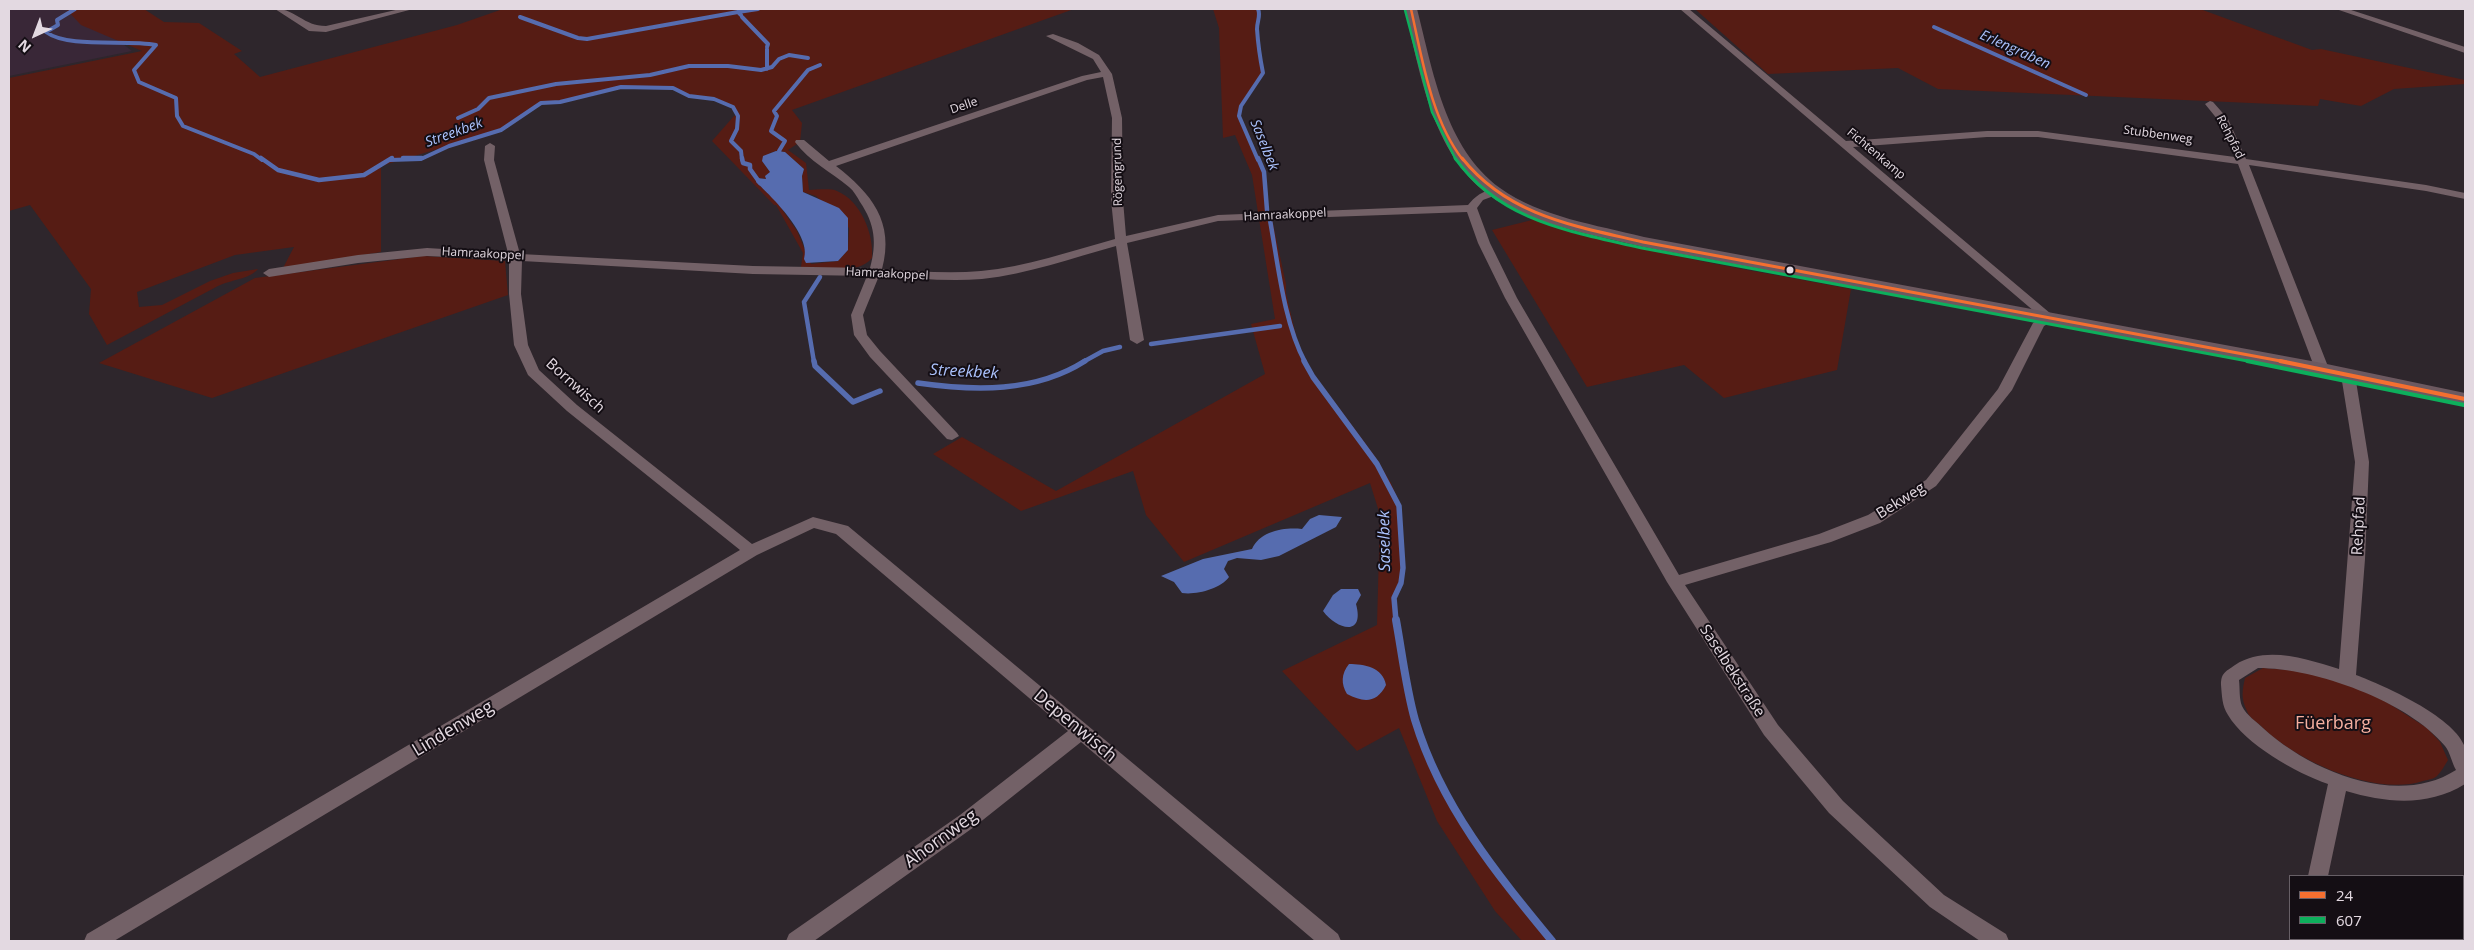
<!DOCTYPE html>
<html>
<head>
<meta charset="utf-8">
<style>
	body { margin:0 }
	#map { position:relative; width:2474px; height:950px; overflow:hidden; background:#2e262c; font-family:"Open Sans",sans-serif }
	canvas { display:block }
	.frame { position:absolute; inset:0; border:10px solid #e3d9e1; pointer-events:none }
	.legend { position:absolute; left:2289px; top:875px; width:175px; height:65px; box-sizing:border-box; background:#140e14; border:1px solid #675f66; margin:0; padding:6px 9px; list-style:none; font-size:15px; color:#e3d9e1 }
	.legend li { display:flex; align-items:center; gap:10px; height:25px }
	.legend b { width:25px; border:1px solid #675f66 }
	.north { position:absolute; left:10px; top:10px; width:50px; height:50px; -webkit-text-stroke:4px #140e14; paint-order:stroke; rotate:223deg; font-size:14px; font-weight:700; line-height:20px; text-align:center; color:#e3d9e1 }
	.north::after { content:''; display:block; margin:auto; width:18px; height:22px; background:#e3d9e1; clip-path:polygon(50% 0,100% 100%,50% 72%,0 100%) }
</style>
</head>
<body>
<div id="map">
<canvas width="2474" height="950"></canvas>
<div class="frame"></div>
<ul class="legend">
<li><b style="height:6px;background:#f46f30"></b>24</li>
<li><b style="height:6px;background:#0daf5c"></b>607</li>
</ul>
<div class="north">N</div>
</div>
<script>
const ctx = document.querySelector('canvas').getContext('2d');
ctx.lineJoin = 'round';
function fill(path, color) {
  ctx.fillStyle = color;
  ctx.fill(path, 'evenodd');
}
function stroke(path, color, width, dash) {
  ctx.strokeStyle = color;
  ctx.lineWidth = width;
  ctx.lineCap = dash ? 'butt' : 'round';
  ctx.setLineDash(dash || []);
  ctx.stroke(path);
}
function label(font, color, halo, rows, align = 'center') {
  ctx.font = font + ' "Open Sans",sans-serif';
  ctx.lineWidth = 4;
  ctx.setLineDash([]);
  ctx.textBaseline = 'middle';
  ctx.strokeStyle = halo;
  ctx.fillStyle = color;
  for (const [text, x, y, turn = 0] of rows) {
    ctx.save();
    ctx.translate(x, y);
    ctx.rotate((+turn || 0) * Math.PI / 180);
    ctx.textAlign = isNaN(turn) ? turn : align;
    if (halo) ctx.strokeText(text, 0, 0);
    ctx.fillText(text, 0, 0);
    ctx.restore();
  }
}
const built = new Path2D(`
	M9 9H78L132 51 9 76Z`);
const green = new Path2D(`
	M66 9H144L164 22 199 23 242 51 234 54 260 77 457 25 503 9H1074L792 110 802 123 800 142 788 150 806 163 809 190C817 190 830 188 837 191 861 201 874 234 872 258 857 276 821 268 801 267L803 253 776 205H774L712 141 734 116 738 115 734 108 714 99 692 96 673 88 653 86 621 87 560 102 541 103 501 130 381 166V252L283 268 294 247 235 255 137 292 139 307 162 305 210 281 233 273 258 269C250 279 230 280 218 286L107 345 89 314 91 289 30 205 9 211V78L142 51 81 25ZM776 151 785 152 804 169 802 176 803 192 816 196 849 228 848 250 838 261 811 264 797 231 777 202 756 182 757 178 767 179 765 177 770 172 762 161 770 153Z
	M1213 9H1258L1260 12 1257 25 1258 50 1263 73 1240 107 1239 119 1264 172 1267 210 1272 219 1286 284V293L1297 340 1304 357 1313 373 1374 455 1391 483 1400 505 1403 568 1401 583 1394 598 1395 614 1416 720 1436 778 1455 816 1482 854 1552 941H1522L1495 911 1437 821 1399 728 1357 751 1282 671 1377 625 1380 515 1370 483 1184 562 1146 515 1133 471 1021 511 933 454 962 437 1056 491 1265 374 1251 324 1275 319 1252 175 1235 135 1223 138 1219 28Z
	M1695 9H2200L2312 50 2321 49 2465 80V84L2394 89 2361 106 2320 99 2318 106 1938 89 1898 68 1768 74Z
	M1540 218C1640 254 1746 269 1851 289L1837 370 1724 398 1684 365 1587 387 1492 230Z
	M423 256 505 261 508 295 212 398 99 363 255 278Z
	M2263 668 2315 672 2377 696 2427 728 2440 742 2448 760C2445 765 2441 772 2437 776 2434 779 2427 780 2423 781 2374 797 2294 760 2260 725 2255 721 2249 717 2247 711 2241 699 2242 691 2245 678Z`);
const water = new Path2D(`
	M776 151 785 152 804 169 802 176 803 192 839 208 848 218V250L838 261 806 263 804 259C812 236 772 197 756 182L757 178 766 179 765 176 770 172 762 161 763 156Z
	M1319 515 1342 517 1336 527 1279 556 1261 560 1237 558 1228 561 1224 569 1229 577C1220 589 1197 595 1182 593L1174 582 1161 576 1203 559 1252 549C1260 531 1284 527 1302 529L1310 519Z
	M1341 589H1358L1361 595 1356 604C1365 637 1337 630 1323 611L1333 595Z
	M1349 664C1364 664 1383 667 1386 685 1377 703 1364 703 1347 694 1341 684 1341 674 1349 664Z`);
const streamFar3 = new Path2D(`
	M75 9 57 20 58 25 46 32C69 49 126 39 156 45L134 70 139 82 176 98 177 116 183 126 254 154 262 160
	M1258 9C1261 16 1257 21 1257 29 1258 44 1260 58 1263 73L1241 106 1239 116 1258 160
	M738 12 758 9
	M520 17 578 38 587 39 738 12 741 15
	M742 17 768 44 767 47
	M1934 27 2086 95
	M767 49V69
	M458 118 478 109 489 98 556 84 650 75 689 66H728L761 70 772 67 779 59 789 55 808 58
	M781 156 779 151 785 141 771 131 777 116 774 111 808 70 820 65
	M390 160 421 159 449 146 501 130 541 103 560 102 621 87 673 88 689 96 714 99 733 107 738 116 737 129 731 141 741 151 742 160`);
const streamFar2 = new Path2D(`
	M261 158 278 170 319 180 364 175 392 158
	M403 158H422
	M742 158 743 163 750 165V169L760 183
	M1258 158 1264 172 1267 210
	M1270 220C1278 264 1284 323 1305 362
	M1151 344 1280 326
	M814 362 804 302 820 277
	M1083 362 1103 351 1120 347`);
const streamFar1 = new Path2D(`
	M814 361 815 366 853 402 880 391
	M1304 361 1313 377 1377 464 1399 506 1403 568 1401 583 1394 598 1396 621
	M918 383C974 391 1035 393 1085 361`);
const stream = new Path2D(`
	M1396 620C1402 653 1406 688 1415 720 1441 806 1496 873 1552 941`);
const street = new Path2D(`
	M275 9C295 8 303 26 326 26L400 9H413L326 32 309 31Z
	M1680 9H1689L1846 141 1987 131H2038L2235 157 2218 120 2205 104 2210 101 2213 102 2228 119 2246 159 2426 185 2465 193V199L2426 191 2249 165 2329 369 2322 373 2315 369 2238 164 2038 137H1987L1853 147 2057 319 2044 326 2012 390 1936 486 1880 523 1831 542 1685 585 1778 725 1843 801 1944 895 2006 934 2009 941H1980L1930 907 1829 813 1764 735 1667 582 1505 298 1478 243 1467 212 1218 221 1127 243 1144 340 1137 344 1130 340 1116 246C1072 258 1028 274 982 279 948 282 914 278 879 276L863 315 867 335 880 351 957 433 959 436 952 440 947 439 870 357 854 335 851 315 867 276 753 274 522 261 521 294 528 345 539 370 577 405 752 544 813 517 848 526 1338 934 1341 941H1315L1081 742 974 827 814 941H786L789 934 960 815 1068 731 836 534 814 528 757 555 114 941H84L87 934 740 550 567 411 528 375 514 345 509 294V260L427 256 358 263 269 277 263 273 269 269 358 255 427 248 508 253 484 160 485 146 490 143 495 146 494 160 520 254 753 266 870 268C877 243 875 224 860 202 857 197 854 191 849 187 831 172 809 161 795 142L796 140H804L829 161 1082 76 1101 72 1093 59 1046 36 1053 34 1078 43 1099 55 1112 74 1122 118 1123 200 1126 236 1218 215 1468 205C1475 196 1487 187 1499 190V194L1483 200 1477 208 1490 243 1517 298 1679 575 1819 534 1868 515 1926 480 1998 389 2033 323 2042 318ZM1103 77 1112 118 1111 200 1115 239C1071 251 1026 267 981 271 948 274 915 271 882 269 895 222 871 193 836 166L1087 80Z
	M2336 9H2348L2465 47V53Z
	M2348 371 2355 375 2369 462 2365 559 2356 675C2385 686 2452 716 2464 745 2468 756 2465 773 2465 784 2428 807 2386 803 2346 791L2328 876H2308L2328 784C2296 773 2245 744 2228 715 2222 706 2222 696 2221 685 2221 673 2225 672 2235 665 2266 645 2306 659 2339 669L2355 462 2341 375ZM2258 668C2315 668 2408 701 2445 746 2450 752 2452 763 2456 770 2397 808 2310 771 2263 728 2257 722 2246 715 2242 706 2239 699 2240 688 2239 680Z
	M2297 939H2319L2318 941H2296Z`);
const secondary = new Path2D(`
	M1405 9H1417C1433 71 1445 148 1500 188 1540 217 1597 225 1644 237L2322 363 2465 393V405L2322 375 1643 247C1595 235 1530 225 1489 195 1432 153 1420 73 1405 9Z`);
const bus1Far2 = new Path2D(`
	M1411 9C1422 58 1431 119 1463 160`);
const bus1Far1 = new Path2D(`
	M1462 158C1508 216 1575 226 1643 242L2286 362`);
const bus1 = new Path2D(`
	M2280 361 2465 399`);
const bus2Far2 = new Path2D(`
	M1405 10 1432 112 1456 160`);
const bus2Far1 = new Path2D(`
	M1455 158C1501 222 1570 231 1642 248L2253 362`);
const bus2 = new Path2D(`
	M2247 361 2464 405`);
const markers = [
	[1790,270,4.5,"#e3d9e1"]
];
const farStreetnames = [
	["Delle",964,106,-19],
	["Stubbenweg",2158,135,8],
	["Rehpfad",2230,137,63],
	["Fichtenkamp",1876,154,40],
	["Rögengrund",1118,172,-91],
	["Hamraakoppel",1285,215,-3],
	["Hamraakoppel",483,254,3],
	["Hamraakoppel",887,274,3]
];
const farWaternames = [
	["Erlengraben",2015,50,24],
	["Streekbek",454,133,-20],
	["Saselbek",1264,145,68]
];
const streetNames = [
	["Bornwisch",575,386,42],
	["Bekweg",1901,501,-32],
	["Rehpfad",2359,526,-87],
	["Saselbekstraße",1732,671,57]
];
const waterNames = [
	["Streekbek",964,372,3],
	["Saselbek",1385,541,-91]
];
const nearParknames = [
	["Füerbarg",2333,724]
];
const nearStreetnames = [
	["Depenwisch",1075,726,40],
	["Lindenweg",453,729,-31],
	["Ahornweg",941,839,-36]
];
fill(built, '#392737');
fill(green, '#561c14');
fill(water, '#566caf');
stroke(streamFar3, '#566caf', 4);
stroke(streamFar2, '#566caf', 4.5);
stroke(streamFar1, '#566caf', 5.5);
stroke(stream, '#566caf', 8);
fill(street, '#736167');
fill(secondary, '#6c5960');
stroke(bus1Far2, '#f46f30', 2.5);
stroke(bus1Far1, '#f46f30', 3);
stroke(bus1, '#f46f30', 4);
stroke(bus2Far2, '#0daf5c', 2.5);
stroke(bus2Far1, '#0daf5c', 3);
stroke(bus2, '#0daf5c', 4);
for (const [x, y, r, color] of markers) {
  const dot = new Path2D();
  dot.arc(x, y, r, 0, 2 * Math.PI);
  ctx.fillStyle = color;
  ctx.fill(dot);
  stroke(dot, '#140e14', 2);
}
label('12px', '#e3d9e1', '#140e14', farStreetnames);
label('italic 14px', '#abc2fd', '#140e14', farWaternames);
label('15px', '#e3d9e1', '#140e14', streetNames);
label('italic 16px', '#abc2fd', '#140e14', waterNames);
label('18px', '#f6af9f', '#140e14', nearParknames);
label('18px', '#e3d9e1', '#140e14', nearStreetnames);
</script>
</body>
</html>
